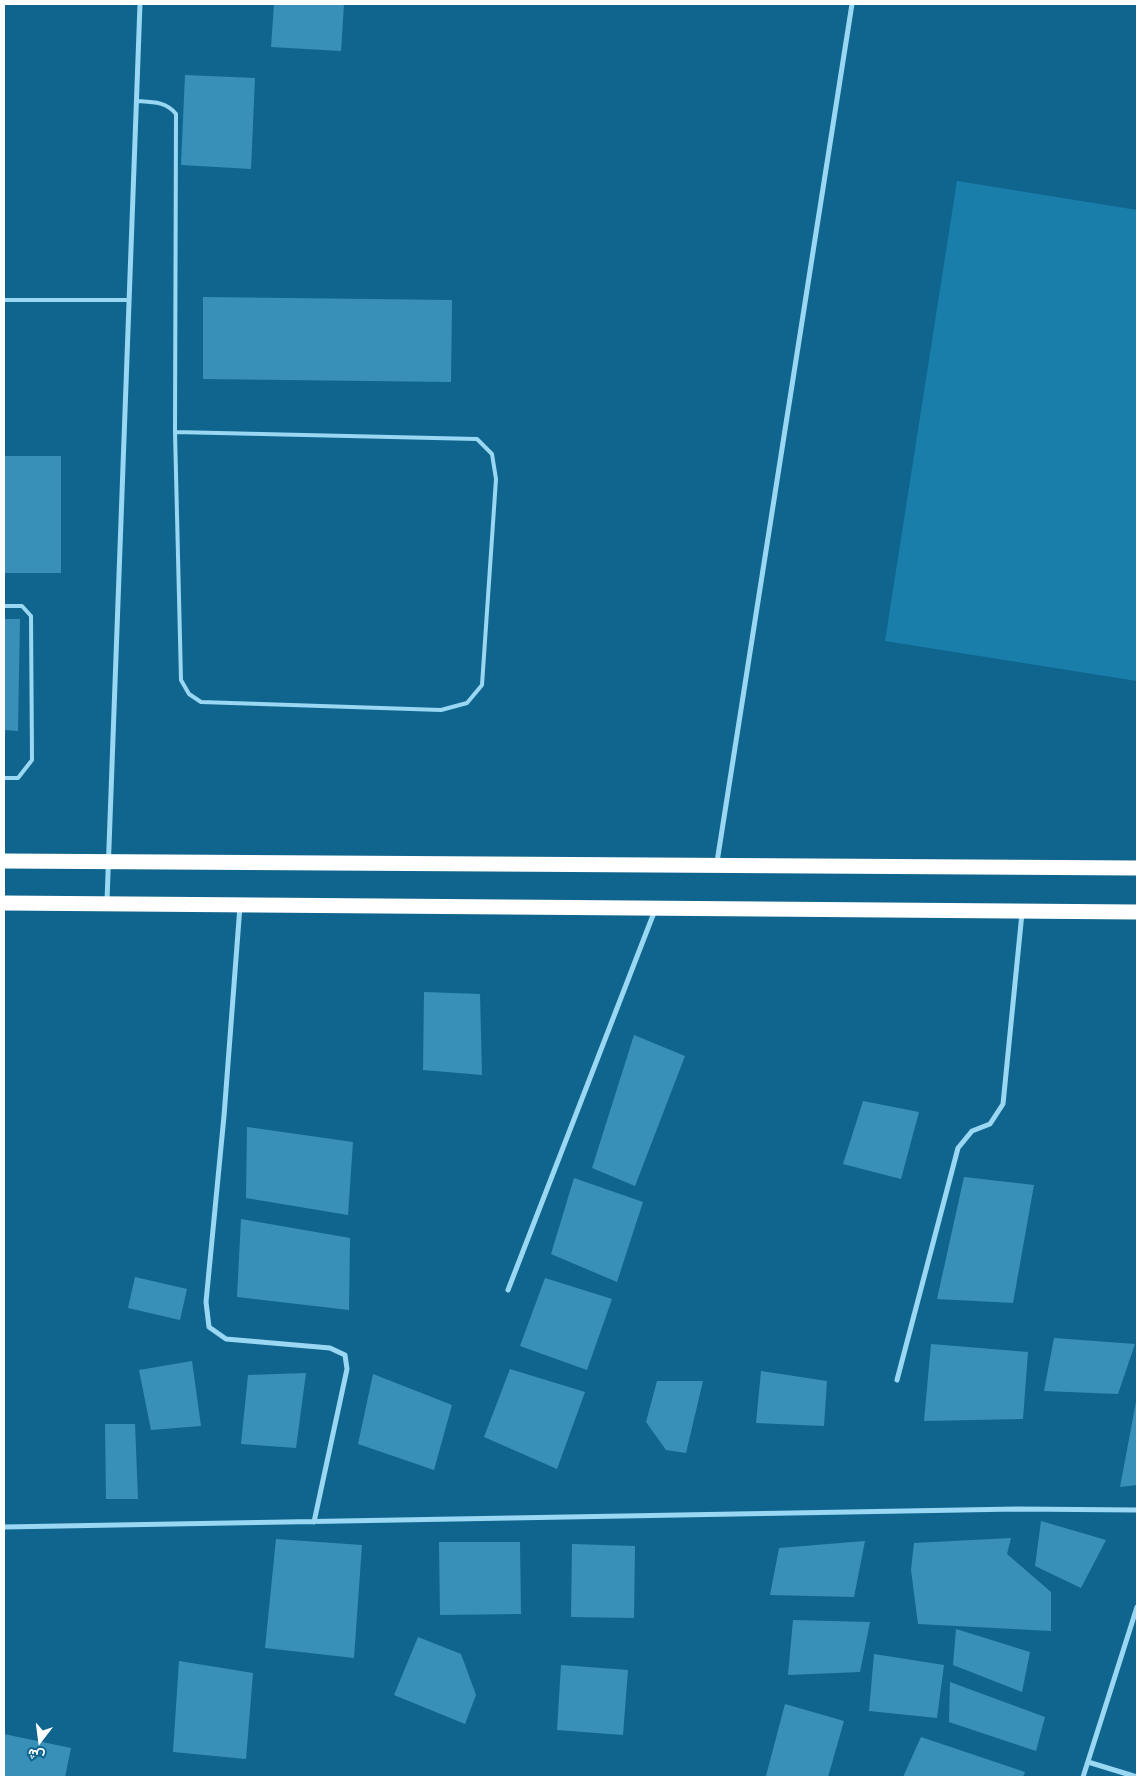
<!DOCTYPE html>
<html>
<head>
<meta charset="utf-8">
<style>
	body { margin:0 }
	#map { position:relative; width:1141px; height:1781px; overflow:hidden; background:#10658f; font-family:"Noto Sans",Vazirmatn,sans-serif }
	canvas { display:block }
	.frame { position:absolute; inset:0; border:5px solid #fff; pointer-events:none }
	.north { position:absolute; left:15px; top:1716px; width:50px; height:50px; -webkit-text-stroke:4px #10658f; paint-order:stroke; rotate:195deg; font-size:14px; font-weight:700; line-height:20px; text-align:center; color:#fff }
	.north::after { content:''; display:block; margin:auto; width:18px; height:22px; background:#fff; clip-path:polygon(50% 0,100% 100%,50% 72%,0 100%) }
</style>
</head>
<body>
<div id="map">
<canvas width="1141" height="1781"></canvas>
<div class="frame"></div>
<div class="north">ش</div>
</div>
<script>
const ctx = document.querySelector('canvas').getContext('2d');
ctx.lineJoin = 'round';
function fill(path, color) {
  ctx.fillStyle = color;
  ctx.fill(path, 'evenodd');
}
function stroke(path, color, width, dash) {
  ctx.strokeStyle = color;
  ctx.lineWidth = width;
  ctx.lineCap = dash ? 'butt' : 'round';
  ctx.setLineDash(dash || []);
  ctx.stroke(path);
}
const green = new Path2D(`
	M957 181 1137 210V681L885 641Z`);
const building = new Path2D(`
	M274 4H344L341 51 271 47Z
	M185 75 255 78 251 169 181 165Z
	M203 297 452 300 451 382 203 379Z
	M4 456H61V573H4Z
	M4 619H20L18 731 4 730Z
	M424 992 480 994 482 1075 423 1070Z
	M634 1035 685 1056 635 1186 592 1168Z
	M863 1101 919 1112 901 1179 843 1164Z
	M247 1127 353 1142 348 1215 246 1198Z
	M964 1177 1034 1185 1013 1303 937 1299Z
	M574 1178 643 1202 617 1282 551 1254Z
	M241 1219 350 1238 349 1310 237 1297Z
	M135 1277 187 1289 180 1320 128 1308Z
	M545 1278 612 1299 587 1370 520 1346Z
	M1054 1338 1135 1344 1118 1394 1044 1391Z
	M931 1344 1028 1352 1023 1419 924 1421Z
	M192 1361 201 1426 151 1430 139 1370Z
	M510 1369 585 1392 557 1469 484 1437Z
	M761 1371 827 1381 824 1426 756 1423Z
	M306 1373 296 1448 241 1444 248 1375Z
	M373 1374 452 1405 434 1470 358 1444Z
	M657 1381H703L686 1453 666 1450 646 1422Z
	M1136 1402 1137 1485 1120 1487Z
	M105 1424H135L138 1499H106Z
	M1041 1521 1106 1540 1081 1588 1035 1566Z
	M1011 1538 1007 1554 1051 1592V1631L918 1624 911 1570 914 1543Z
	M276 1539 362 1545 354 1658 265 1648Z
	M865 1541 854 1597 770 1595 779 1548Z
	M439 1542H520L521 1614 440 1615Z
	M572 1544 635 1546 634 1618 571 1617Z
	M793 1620 870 1622 860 1672 788 1675Z
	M956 1629 1030 1652 1022 1692 953 1665Z
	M418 1637 461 1654 476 1695 465 1724 394 1695Z
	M874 1654 944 1665 937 1718 869 1711Z
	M179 1661 253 1673 246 1759 173 1752Z
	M561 1665 628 1670 623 1735 557 1730Z
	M950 1682 1045 1717 1036 1751 949 1722Z
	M785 1704 844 1721 828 1777 766 1776Z
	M4 1734 71 1748 65 1777H4Z
	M921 1737 1025 1772 1023 1777H903Z`);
const lane = new Path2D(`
	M136 101C151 102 166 101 176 114L175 432
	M4 300H129
	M175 432 477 439 492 454 496 479 482 685 467 703 441 710 201 702 189 694 181 680Z
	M4 606H22L31 616 32 760 18 778H4`);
const street = new Path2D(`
	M717 862 852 4
	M107 901 140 4
	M240 906 224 1116 206 1302 209 1327 226 1339 330 1348 345 1355 347 1369 314 1522
	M508 1290 655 910
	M897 1380 958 1148 972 1131 990 1124 1003 1104 1022 913
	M4 1527 1017 1509 1137 1510
	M1088 1762 1137 1777
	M1083 1777 1137 1607`);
const highway = new Path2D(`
	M4 861 1137 868
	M4 903 1137 912`);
fill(green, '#1a7eab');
fill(building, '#3890b9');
stroke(lane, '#99d7f3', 4);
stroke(street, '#99d7f3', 5);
stroke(highway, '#fff', 15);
</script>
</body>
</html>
